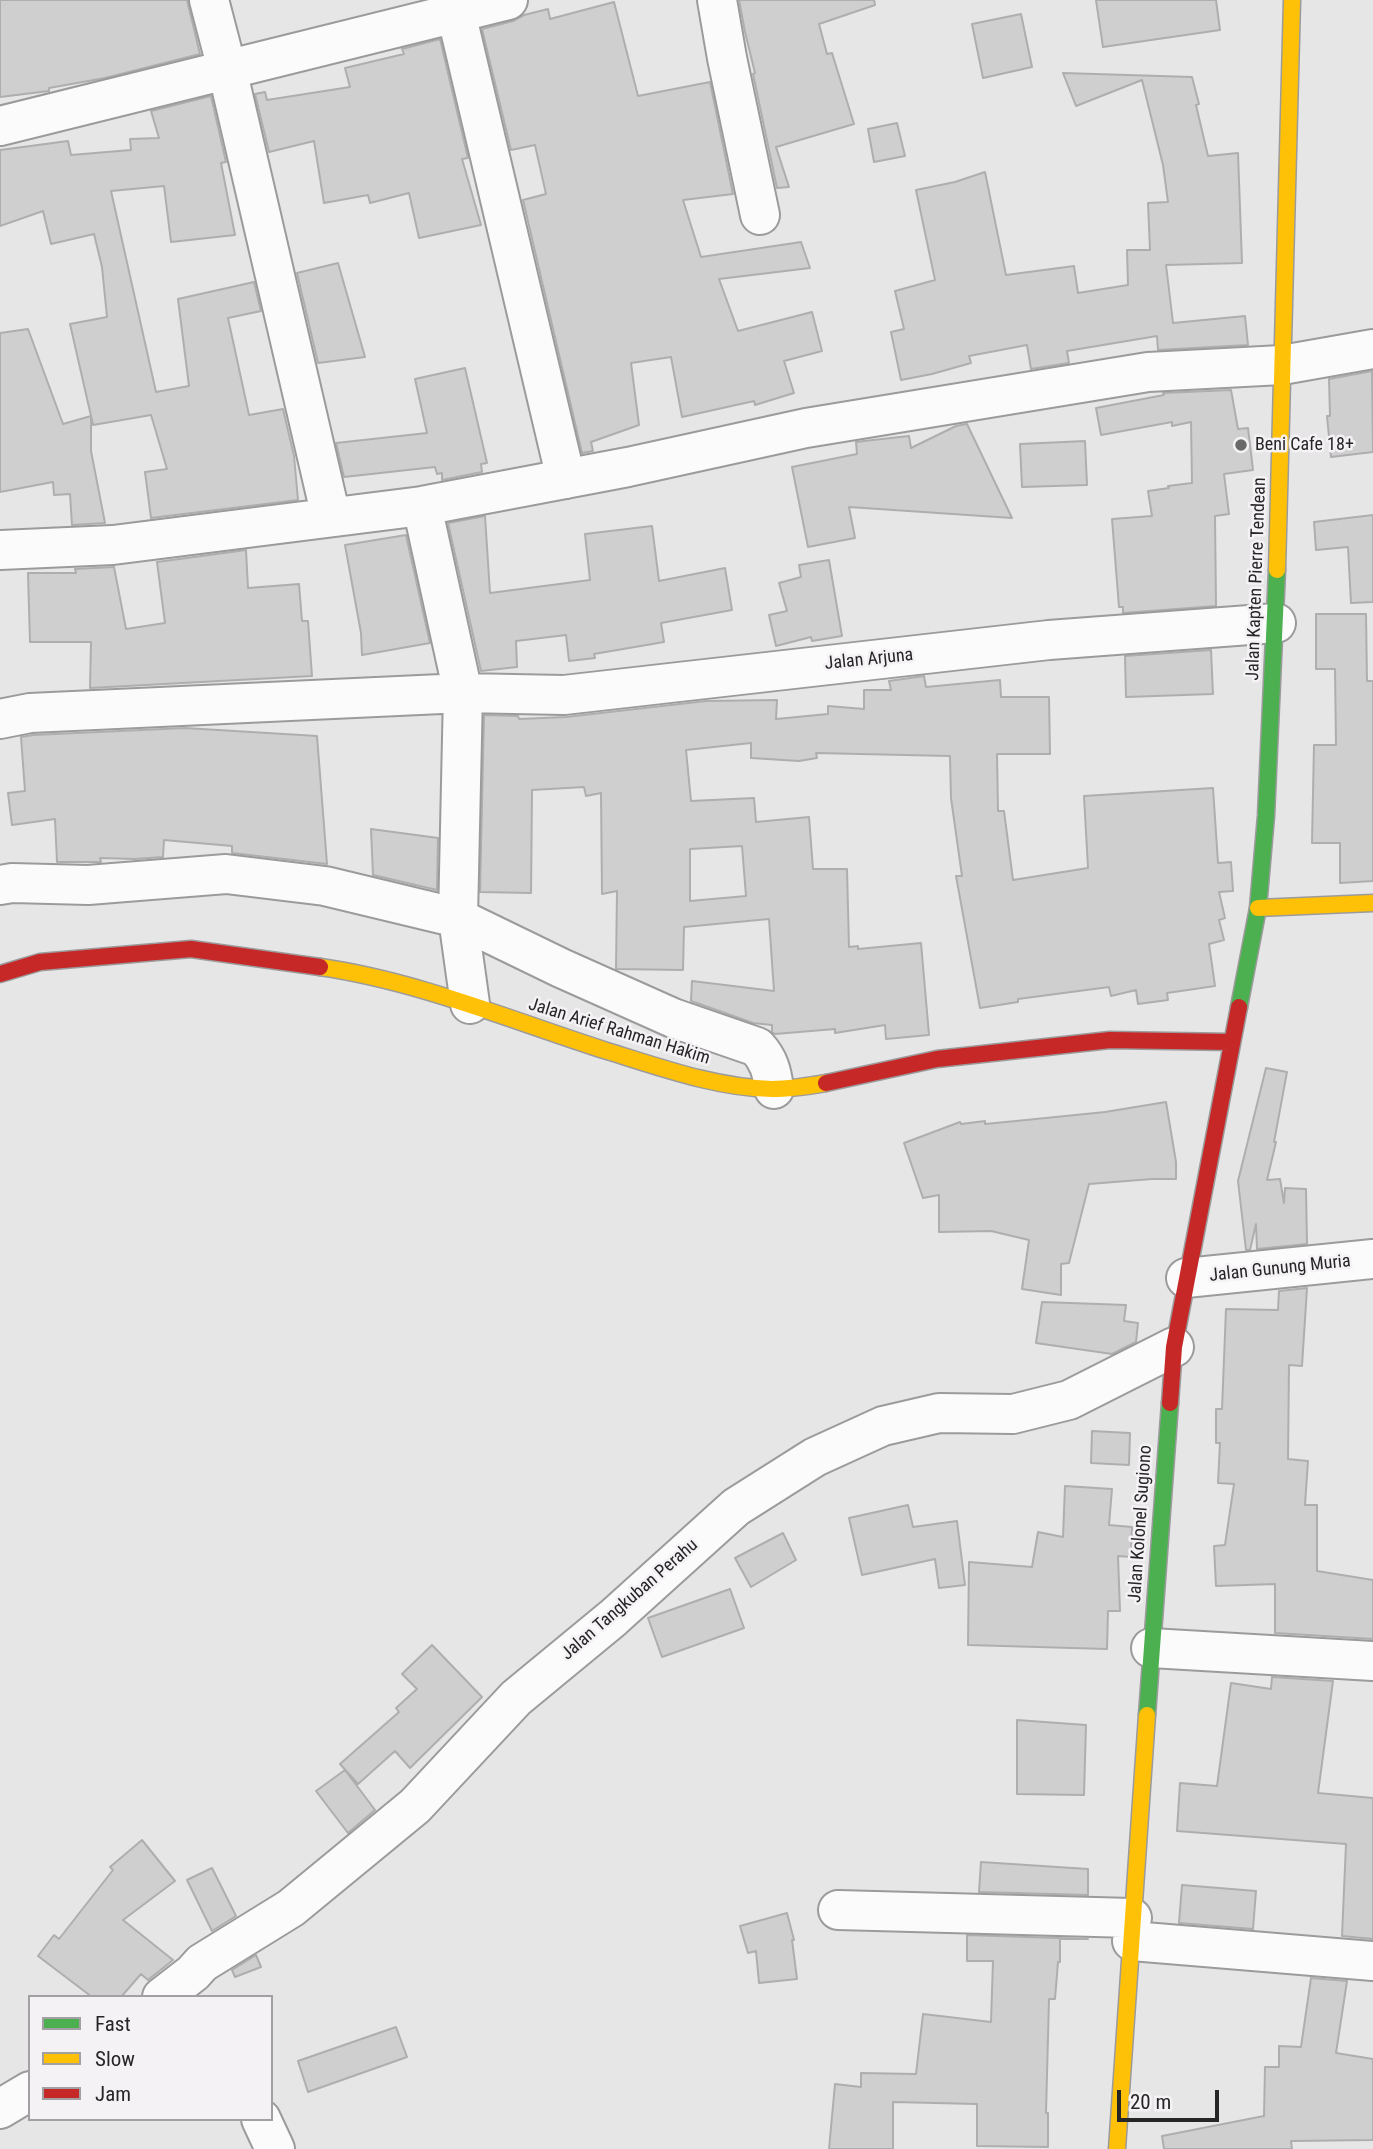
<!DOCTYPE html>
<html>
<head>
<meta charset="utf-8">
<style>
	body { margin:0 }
	#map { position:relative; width:1373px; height:2149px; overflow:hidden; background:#e7e6e7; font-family:"Roboto Condensed",sans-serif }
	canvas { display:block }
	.legend { position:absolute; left:28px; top:1995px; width:245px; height:126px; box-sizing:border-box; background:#f5f2f5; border:2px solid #a3a0a3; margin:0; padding:9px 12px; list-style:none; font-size:21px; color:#272627 }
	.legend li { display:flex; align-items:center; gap:14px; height:35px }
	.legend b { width:35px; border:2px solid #a3a0a3 }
	.scale { position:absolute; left:1117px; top:2090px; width:102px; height:32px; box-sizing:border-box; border:4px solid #272627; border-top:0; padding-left:9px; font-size:21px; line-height:24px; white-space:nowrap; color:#272627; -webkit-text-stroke:5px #f5f2f5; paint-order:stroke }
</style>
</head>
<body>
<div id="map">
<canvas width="1373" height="2149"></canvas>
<ul class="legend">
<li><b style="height:9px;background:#4caf50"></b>Fast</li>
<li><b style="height:9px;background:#ffc107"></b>Slow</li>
<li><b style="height:9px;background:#c62828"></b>Jam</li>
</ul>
<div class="scale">20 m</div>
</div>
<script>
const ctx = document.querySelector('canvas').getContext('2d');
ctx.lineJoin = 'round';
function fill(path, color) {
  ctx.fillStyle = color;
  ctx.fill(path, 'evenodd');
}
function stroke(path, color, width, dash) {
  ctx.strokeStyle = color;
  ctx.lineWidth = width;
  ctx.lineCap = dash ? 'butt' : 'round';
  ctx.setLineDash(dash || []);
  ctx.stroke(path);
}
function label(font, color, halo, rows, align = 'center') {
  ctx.font = font + ' "Roboto Condensed",sans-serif';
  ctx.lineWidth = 5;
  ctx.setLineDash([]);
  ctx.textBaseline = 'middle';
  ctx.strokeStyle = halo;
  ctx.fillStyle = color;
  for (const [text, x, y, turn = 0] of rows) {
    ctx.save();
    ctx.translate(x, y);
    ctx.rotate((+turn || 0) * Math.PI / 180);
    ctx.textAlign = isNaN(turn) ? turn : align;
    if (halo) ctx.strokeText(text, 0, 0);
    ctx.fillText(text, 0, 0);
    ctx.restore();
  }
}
const building = new Path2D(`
	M0 0H187L200 54 105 78 49 88V91L0 97Z
	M739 0H874L875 5 819 24 827 54 832 53 854 124 776 147 789 187 777 188 753 74 755 73 745 32Z
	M1096 0H1216L1220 30 1103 47Z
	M614 2 638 96 710 82 733 194 683 200 701 257 801 242 810 268 719 279 738 331 812 312 822 351 784 361 794 393 755 405 754 401 682 417 671 357 631 363 639 425 591 442 593 451 582 453 523 200 546 194 535 145 511 150 482 29 513 21 524 15 548 9 550 19Z
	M1021 14 1032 67 983 78 972 24Z
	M440 39 468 158 462 159 481 225 419 238 409 193 370 203 368 195 324 203 314 141 269 152 255 94 265 92 267 100 350 87 345 68 404 54 402 49Z
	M1063 73 1192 77 1199 104 1196 105 1208 156 1238 153 1242 263 1166 265 1173 323 1245 316 1248 345 1158 350 1157 336 1067 351 1069 363 1031 369 1027 345 969 356 971 363 932 374 901 380 891 332 904 329 895 291 935 280 916 190 955 182 985 172 1006 275 1074 266 1078 293 1128 285 1127 250H1150L1148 203 1168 202 1163 165 1142 80 1076 106Z
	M211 96 226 162 221 163 235 235 171 242 164 186 111 191 156 392 189 386 178 299 254 282 261 311 228 318 249 415 283 409 294 456 298 500 151 518 145 472 167 469 151 415 93 425 91 416V451L105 523 72 525 70 494 54 495 53 482 0 492V333L28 329 63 424 91 416 70 324 107 317 102 267 94 234 51 244 43 211 0 226V150L68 141 71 155 131 150 130 139 159 138 151 111Z
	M897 123 905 156 874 162 868 129Z
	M338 263 365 357 318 363 297 273Z
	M465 368 487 463 481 464 482 472 442 480V473L437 474 435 467 344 477 336 443 427 433 415 379Z
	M1372 371 1373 452 1331 457 1327 416H1330L1329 379Z
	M1231 390 1238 429 1248 428 1253 470 1224 474 1229 514 1215 516 1216 606 1123 613V607H1119L1112 519 1152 516 1148 491 1169 488 1168 486 1192 483 1191 422 1172 426V422L1101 435 1096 408 1164 395 1163 393Z
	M967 424 1012 518 849 507 855 538 808 547 792 467 857 454 856 442 864 441 909 436 911 448 956 426Z
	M1085 441 1087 485 1022 487 1020 444Z
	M1373 515V602L1351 603 1348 547 1316 550 1314 522Z
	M485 516 490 593 590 580 585 534 652 526 659 581 725 568 732 610 661 623 664 642 594 654 595 658 569 661 566 635 516 641 517 667 481 671 448 523Z
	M406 535 430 643 362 655 361 633 345 545Z
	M246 550 248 588 299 584 302 621H308L312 676 90 688 91 642H30L28 573H76L75 569 114 567 126 629 165 623 157 562Z
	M829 560 842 636 812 641 811 637 776 646 769 615 787 611 779 583 801 577 799 565Z
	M1316 614H1366L1367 681H1373V881L1340 883V843H1312L1314 745H1336L1335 669H1316Z
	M1211 650 1213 694 1126 697 1125 656Z
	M924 676 926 687 1000 680 1001 697H1049L1050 754H997L998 811H1004L1013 880 1088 868 1084 796 1213 788 1218 863 1231 862 1233 891 1219 892 1225 918 1219 920 1224 940 1209 944 1215 986 1167 993 1168 1000 1138 1004 1136 990 1111 996 1109 987 1018 999V1002L980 1008 956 876H962L951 798 950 756 816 753 817 758 799 761 751 758V743L686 750 691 801 754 798 756 822 809 817 813 869H847L849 947 858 946V949L921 943 929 1035 886 1039 885 1025 835 1033V1029L775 1034 772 1032V1025L753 1023 691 1001 692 981 774 991 769 919 684 927 683 970 616 969 617 891 602 894 601 793 586 796 584 787 532 790 531 893 480 892 484 715 518 716 519 719 566 717 706 701 777 700 776 719 828 714V706L864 709V690H891L889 681ZM742 846 746 896 690 901V849Z
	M185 728 317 736 327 864 232 853V846L164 840 163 857 135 859 100 858 101 862H57L55 819 12 825 8 793 25 791 21 737 33 735Z
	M371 829 438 838 437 890 373 875Z
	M1266 1068 1287 1072 1274 1142H1276L1267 1180 1280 1179 1284 1203 1285 1188 1306 1189 1307 1244 1257 1249 1256 1224 1250 1250H1246L1238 1181Z
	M1166 1102 1176 1162V1179H1152L1089 1184 1069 1263 1061 1264V1295L1022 1289 1029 1240 991 1231 939 1232V1195L923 1198 904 1143 960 1122 961 1124 985 1121V1124L1016 1121 1105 1112Z
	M1307 1288 1302 1366 1289 1365 1288 1459 1308 1461 1305 1505H1317V1571L1373 1580V1639L1275 1633V1584L1216 1586 1214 1546 1225 1545 1234 1484 1218 1483 1220 1443H1216V1409H1222L1226 1309 1278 1310 1279 1291Z
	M1042 1302 1126 1305 1124 1321 1138 1323 1136 1342 1112 1354 1036 1343Z
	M1092 1431 1130 1433 1129 1465 1091 1463Z
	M1065 1486 1112 1489 1109 1525 1132 1527 1131 1557 1118 1556 1120 1611H1108L1107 1649 968 1645 969 1562 1032 1567 1038 1532 1063 1537Z
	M908 1505 913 1527 957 1521 965 1585 939 1588 935 1559 862 1575 849 1518Z
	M783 1533 796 1560 751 1587 735 1558Z
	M730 1589 744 1628 662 1657 648 1618Z
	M432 1645 482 1697 410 1768 395 1751 358 1784 340 1764 399 1712 396 1708 417 1689 402 1674Z
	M1272 1677 1333 1681 1318 1793 1373 1798V1939L1342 1936 1346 1844 1177 1831 1180 1783 1217 1786 1231 1683 1271 1689Z
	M1017 1720 1086 1725 1084 1795 1017 1794Z
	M345 1770 375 1810 348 1833 316 1791Z
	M142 1840 175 1881 123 1920 173 1960 148 1980 141 1974 121 1997H92L38 1956 54 1935 59 1939 113 1870 110 1867Z
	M981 1862 1088 1869V1895L979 1892Z
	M212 1868 236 1916 212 1931 187 1880Z
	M1182 1885 1256 1891 1253 1929 1179 1923Z
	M787 1913 794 1940H792L797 1979 759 1983 756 1951 748 1953 740 1926Z
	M967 1935 1088 1939H1060V1962H1058L1055 1999H1049L1046 2113H1048V2147L977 2146V2104L893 2102V2149H829L835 2084 861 2087V2073L916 2074 923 2014 991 2022 993 1961H967Z
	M256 1955 261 1967 235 1977 232 1970Z
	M1311 1978 1347 1981 1336 2053 1373 2059V2140L1291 2141 1292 2149H1164L1162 2136 1264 2116 1265 2067H1279V2046L1301 2047Z
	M396 2027 407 2057 308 2092 298 2061Z`);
const street = new Path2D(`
	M209 0 227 69 331 517
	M453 0 566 479
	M717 0 727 58 760 215
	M0 126 508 0
	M422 506 463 693 458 918 470 1004
	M0 550 113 545 422 506 628 467 806 428 1148 372 1282 365 1373 349
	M0 719 30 713 463 693 564 695 1049 640 1276 623
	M0 885 12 883 88 885 226 874 325 886 458 918 561 968 673 1018 757 1047C769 1060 772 1072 774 1089
	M1186 1278 1373 1259
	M1151 1648 1373 1661
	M838 1910 1132 1918
	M1132 1941 1373 1961
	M162 1997 193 1973 202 1963 291 1908 415 1806 516 1698 613 1618 736 1507 815 1457 883 1426 939 1413 1013 1414 1069 1400 1174 1347
	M0 2109 30 2091
	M261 2119 275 2149`);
const fast = new Path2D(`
	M1239 1007 1258 908 1266 816 1277 570
	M1147 1715 1170 1403`);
const slow = new Path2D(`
	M1277 570 1292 0
	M1258 908 1373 903
	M320 967C418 981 513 1021 607 1051 659 1067 717 1088 772 1089 790 1089 809 1086 826 1083
	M1117 2149 1147 1715`);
const jam = new Path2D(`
	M0 974 40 962 191 949 320 967
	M826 1083 937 1059 1110 1040 1232 1042
	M1170 1403 1174 1347 1239 1007`);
const markers = [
	[1241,445,7,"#6a696a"]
];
const poiNames = [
	["Beni Cafe 18+",1255,445]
];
const streetNames = [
	["Jalan Kapten Pierre Tendean",1257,579,-88],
	["Jalan Arjuna",869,660,-6],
	["Jalan Arief Rahman Hakim",619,1032,17],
	["Jalan Gunung Muria",1280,1269,-6],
	["Jalan Kolonel Sugiono",1141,1524,-86],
	["Jalan Tangkuban Perahu",630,1600,-41]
];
fill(building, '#d0cfd0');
stroke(building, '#afaeaf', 2);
stroke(street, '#9c9b9c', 42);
stroke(fast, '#9c9b9c', 19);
stroke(slow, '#9c9b9c', 19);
stroke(jam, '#9c9b9c', 19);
stroke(street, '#fbfbfb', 38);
stroke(fast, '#4caf50', 16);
stroke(slow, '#ffc107', 16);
stroke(jam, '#c62828', 16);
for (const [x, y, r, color] of markers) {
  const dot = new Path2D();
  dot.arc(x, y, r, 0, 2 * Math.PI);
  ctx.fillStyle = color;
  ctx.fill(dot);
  stroke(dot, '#f5f2f5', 2.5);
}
label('18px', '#272627', '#f5f2f5', poiNames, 'left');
label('18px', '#272627', '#f5f2f5', streetNames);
</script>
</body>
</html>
